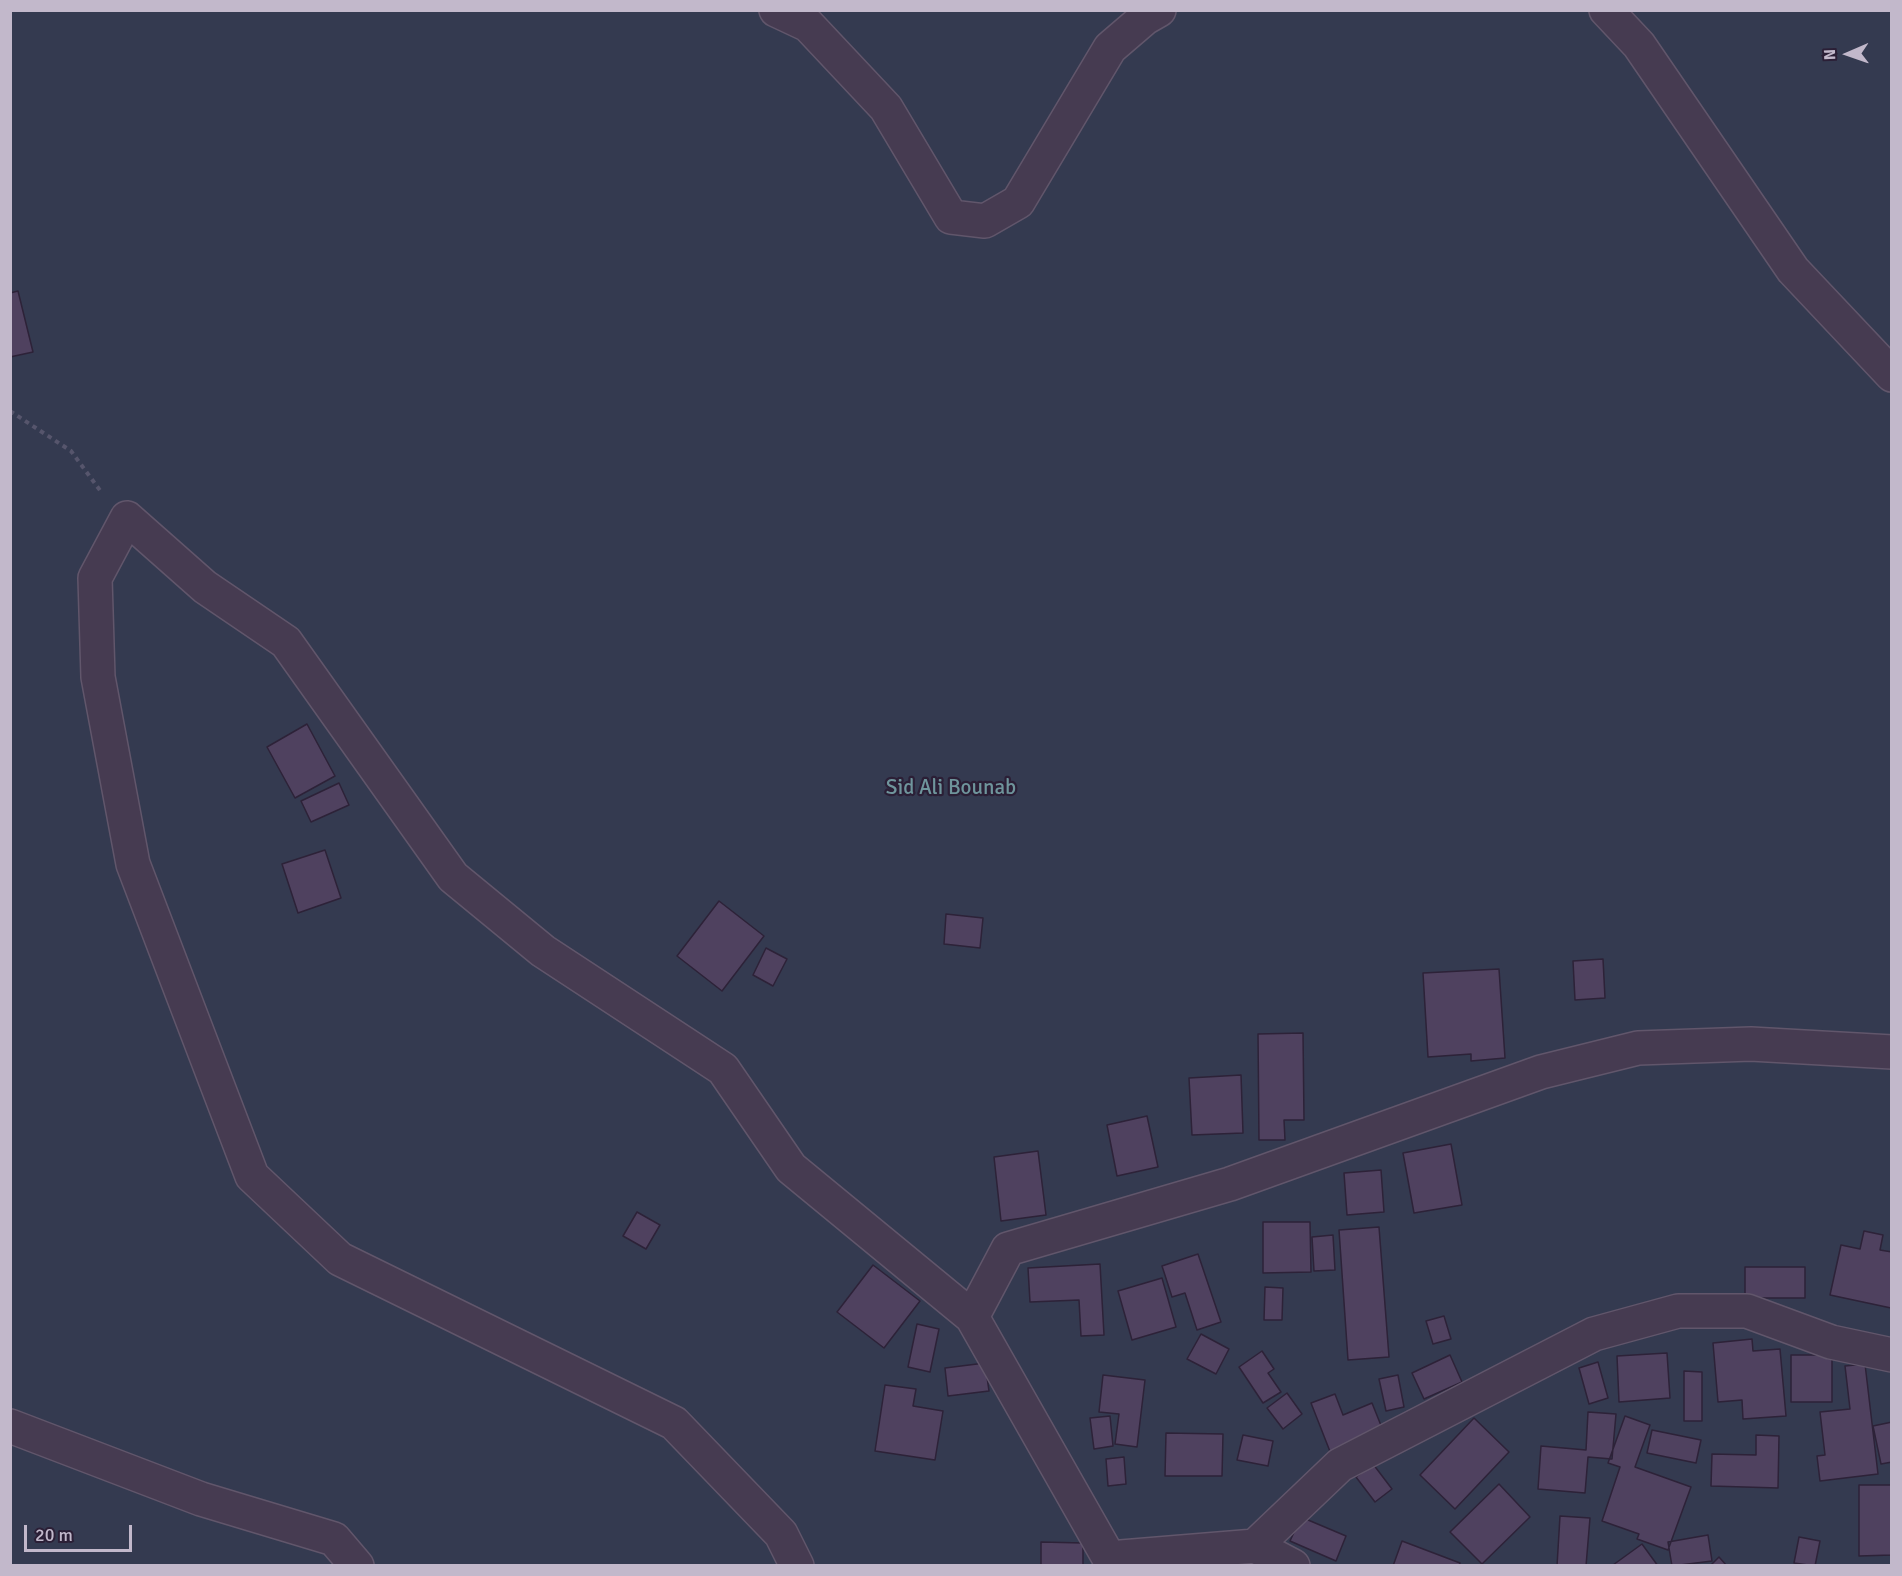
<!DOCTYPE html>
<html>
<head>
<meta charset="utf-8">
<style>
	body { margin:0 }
	#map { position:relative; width:1902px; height:1576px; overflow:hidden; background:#332741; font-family:Signika,sans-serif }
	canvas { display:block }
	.frame { position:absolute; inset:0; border:12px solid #c2b8cb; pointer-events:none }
	.north { position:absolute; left:1818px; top:24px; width:60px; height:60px; -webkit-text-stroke:4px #2b1f36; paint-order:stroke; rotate:268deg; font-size:16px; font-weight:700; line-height:24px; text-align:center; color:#c2b8cb }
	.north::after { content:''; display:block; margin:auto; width:21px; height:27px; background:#c2b8cb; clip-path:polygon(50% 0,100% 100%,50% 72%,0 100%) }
	.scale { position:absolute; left:24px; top:1525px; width:108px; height:27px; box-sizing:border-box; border:3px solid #c2b8cb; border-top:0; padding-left:8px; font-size:18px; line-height:21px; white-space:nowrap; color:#c2b8cb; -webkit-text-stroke:4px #2b1f36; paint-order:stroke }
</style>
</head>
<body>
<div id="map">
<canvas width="1902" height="1576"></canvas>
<div class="frame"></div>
<div class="north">N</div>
<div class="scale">20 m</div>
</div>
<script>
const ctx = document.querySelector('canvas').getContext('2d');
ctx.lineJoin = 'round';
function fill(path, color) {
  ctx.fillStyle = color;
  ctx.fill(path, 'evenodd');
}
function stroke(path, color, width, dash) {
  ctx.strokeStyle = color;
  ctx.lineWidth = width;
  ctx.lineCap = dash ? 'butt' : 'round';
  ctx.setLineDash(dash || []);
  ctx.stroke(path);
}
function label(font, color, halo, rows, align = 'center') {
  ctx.font = font + ' Signika,sans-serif';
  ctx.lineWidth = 4.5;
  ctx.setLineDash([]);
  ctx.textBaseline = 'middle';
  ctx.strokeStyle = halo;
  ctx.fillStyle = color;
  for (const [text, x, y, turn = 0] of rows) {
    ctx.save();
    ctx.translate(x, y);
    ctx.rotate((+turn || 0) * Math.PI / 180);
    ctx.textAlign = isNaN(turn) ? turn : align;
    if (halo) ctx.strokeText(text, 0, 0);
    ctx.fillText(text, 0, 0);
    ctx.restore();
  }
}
const green = new Path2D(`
	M11 11H1891V1565H11Z`);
const building = new Path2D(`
	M18 291 33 352 10 357V293Z
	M307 724 335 776 295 798 267 747Z
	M339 783 349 805 311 822 301 801Z
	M325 850 341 898 298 913 282 864Z
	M719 901 764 936 722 991 677 956Z
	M946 914 983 918 980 948 944 944Z
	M766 948 787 959 773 986 753 975Z
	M1603 959 1605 998 1575 1000 1573 961Z
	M1499 969 1505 1058 1471 1061V1054L1428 1057 1423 973Z
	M1303 1033 1304 1120H1284L1285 1140H1259L1258 1034Z
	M1241 1075 1243 1133 1192 1135 1189 1078Z
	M1147 1116 1158 1167 1117 1176 1107 1125Z
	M1451 1144 1462 1205 1414 1213 1403 1153Z
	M1038 1151 1046 1215 1001 1221 994 1157Z
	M1381 1170 1384 1212 1347 1215 1344 1173Z
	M637 1212 660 1225 646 1249 623 1236Z
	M1263 1222H1310L1311 1272 1263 1273Z
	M1379 1227 1389 1357 1348 1360 1339 1230Z
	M1864 1231 1883 1235 1880 1250 1892 1252 1891 1308 1830 1295 1841 1245 1860 1249Z
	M1333 1235 1335 1270 1314 1271 1312 1237Z
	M1198 1254 1221 1322 1197 1330 1185 1293 1172 1297 1162 1266Z
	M1100 1264 1104 1335 1081 1336 1079 1300 1030 1302 1028 1268Z
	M873 1265 920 1301 884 1348 837 1312Z
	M1745 1267H1805V1298H1745Z
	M1162 1278 1176 1327 1132 1340 1118 1291Z
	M1265 1287 1283 1288 1282 1320H1264Z
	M1444 1316 1451 1339 1433 1344 1426 1321Z
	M917 1324 939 1329 930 1372 908 1367Z
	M1201 1334 1229 1349 1216 1374 1187 1359Z
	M1752 1339 1753 1351 1780 1349 1786 1416 1743 1419 1742 1400 1718 1402 1713 1343Z
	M1262 1351 1274 1369 1268 1373 1281 1392 1263 1403 1239 1367Z
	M1667 1353 1670 1398 1619 1402 1617 1356Z
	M1450 1355 1462 1382 1424 1399 1412 1373Z
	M1791 1355H1832V1402H1791Z
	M1598 1362 1608 1398 1589 1404 1579 1368Z
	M985 1363 989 1391 948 1396 945 1368Z
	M1865 1364 1878 1474 1820 1481 1817 1456 1825 1455 1820 1412 1850 1409 1845 1366Z
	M1684 1371 1702 1372V1421H1684Z
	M1103 1375 1145 1380 1137 1447 1115 1444 1119 1414 1099 1412Z
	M1398 1375 1404 1407 1386 1411 1379 1379Z
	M885 1385 916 1389 913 1406 943 1411 935 1460 875 1451Z
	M1287 1393 1302 1414 1283 1429 1267 1408Z
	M1335 1394 1343 1415 1372 1403 1384 1433 1331 1454 1311 1403Z
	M1588 1412 1616 1414 1612 1459 1588 1457 1585 1493 1538 1489 1541 1446 1586 1450Z
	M1110 1416 1113 1446 1094 1449 1090 1418Z
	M1625 1416 1650 1425 1635 1467 1691 1487 1668 1550 1637 1539 1639 1534 1602 1521 1620 1467 1608 1463Z
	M1474 1418 1509 1452 1455 1509 1420 1475Z
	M1892 1422V1462L1881 1464 1873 1426Z
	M1652 1430 1701 1440 1696 1463 1647 1453Z
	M1166 1433 1223 1434 1222 1476H1165Z
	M1243 1435 1273 1441 1268 1466 1237 1460Z
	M1756 1435 1779 1436 1778 1488 1711 1486 1712 1454 1756 1455Z
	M1124 1457 1126 1484 1108 1486 1106 1459Z
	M1373 1464 1392 1489 1375 1502 1356 1477Z
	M1499 1484 1530 1517 1482 1564 1450 1532Z
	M1859 1485H1892V1555L1859 1556Z
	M1560 1516 1590 1518 1586 1566H1557Z
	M1301 1517 1346 1536 1336 1561 1290 1541Z
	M1708 1535 1712 1561 1672 1566 1668 1542Z
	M1799 1537 1820 1541 1815 1566 1794 1563Z
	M1402 1541 1460 1563 1459 1566H1393Z
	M1041 1542 1083 1543V1566H1041Z
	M1642 1544 1658 1566H1613V1565Z
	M1719 1557 1727 1566H1710Z`);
const path = new Path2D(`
	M10 411 71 451 102 493`);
const minor = new Path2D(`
	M776 10 808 25 886 108 951 217 985 221 1018 202 1110 48 1145 18 1159 10
	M1606 10 1639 45 1793 270 1892 375
	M972 1317 1008 1249 1230 1184 1541 1072 1638 1048 1751 1044 1892 1052
	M10 1426 201 1499 334 1539 357 1566
	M1255 1546 1340 1465 1594 1334 1678 1311H1747L1831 1342 1892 1355
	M797 1566 781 1534 674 1423 340 1259 252 1176 133 864 98 677 95 578 127 518 205 587 286 642 453 877 543 951 723 1069 791 1168 972 1317 1109 1558 1255 1546 1293 1566`);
const parkNames = [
	["Sid Ali Bounab",951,788]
];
fill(green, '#343a50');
fill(building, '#4f415f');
stroke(building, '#2d2238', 1.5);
stroke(minor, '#61566b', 36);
stroke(path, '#56556c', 4, [4.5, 4.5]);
stroke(minor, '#463b51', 33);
label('21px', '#6f959c', '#2b1f36', parkNames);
</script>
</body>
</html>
